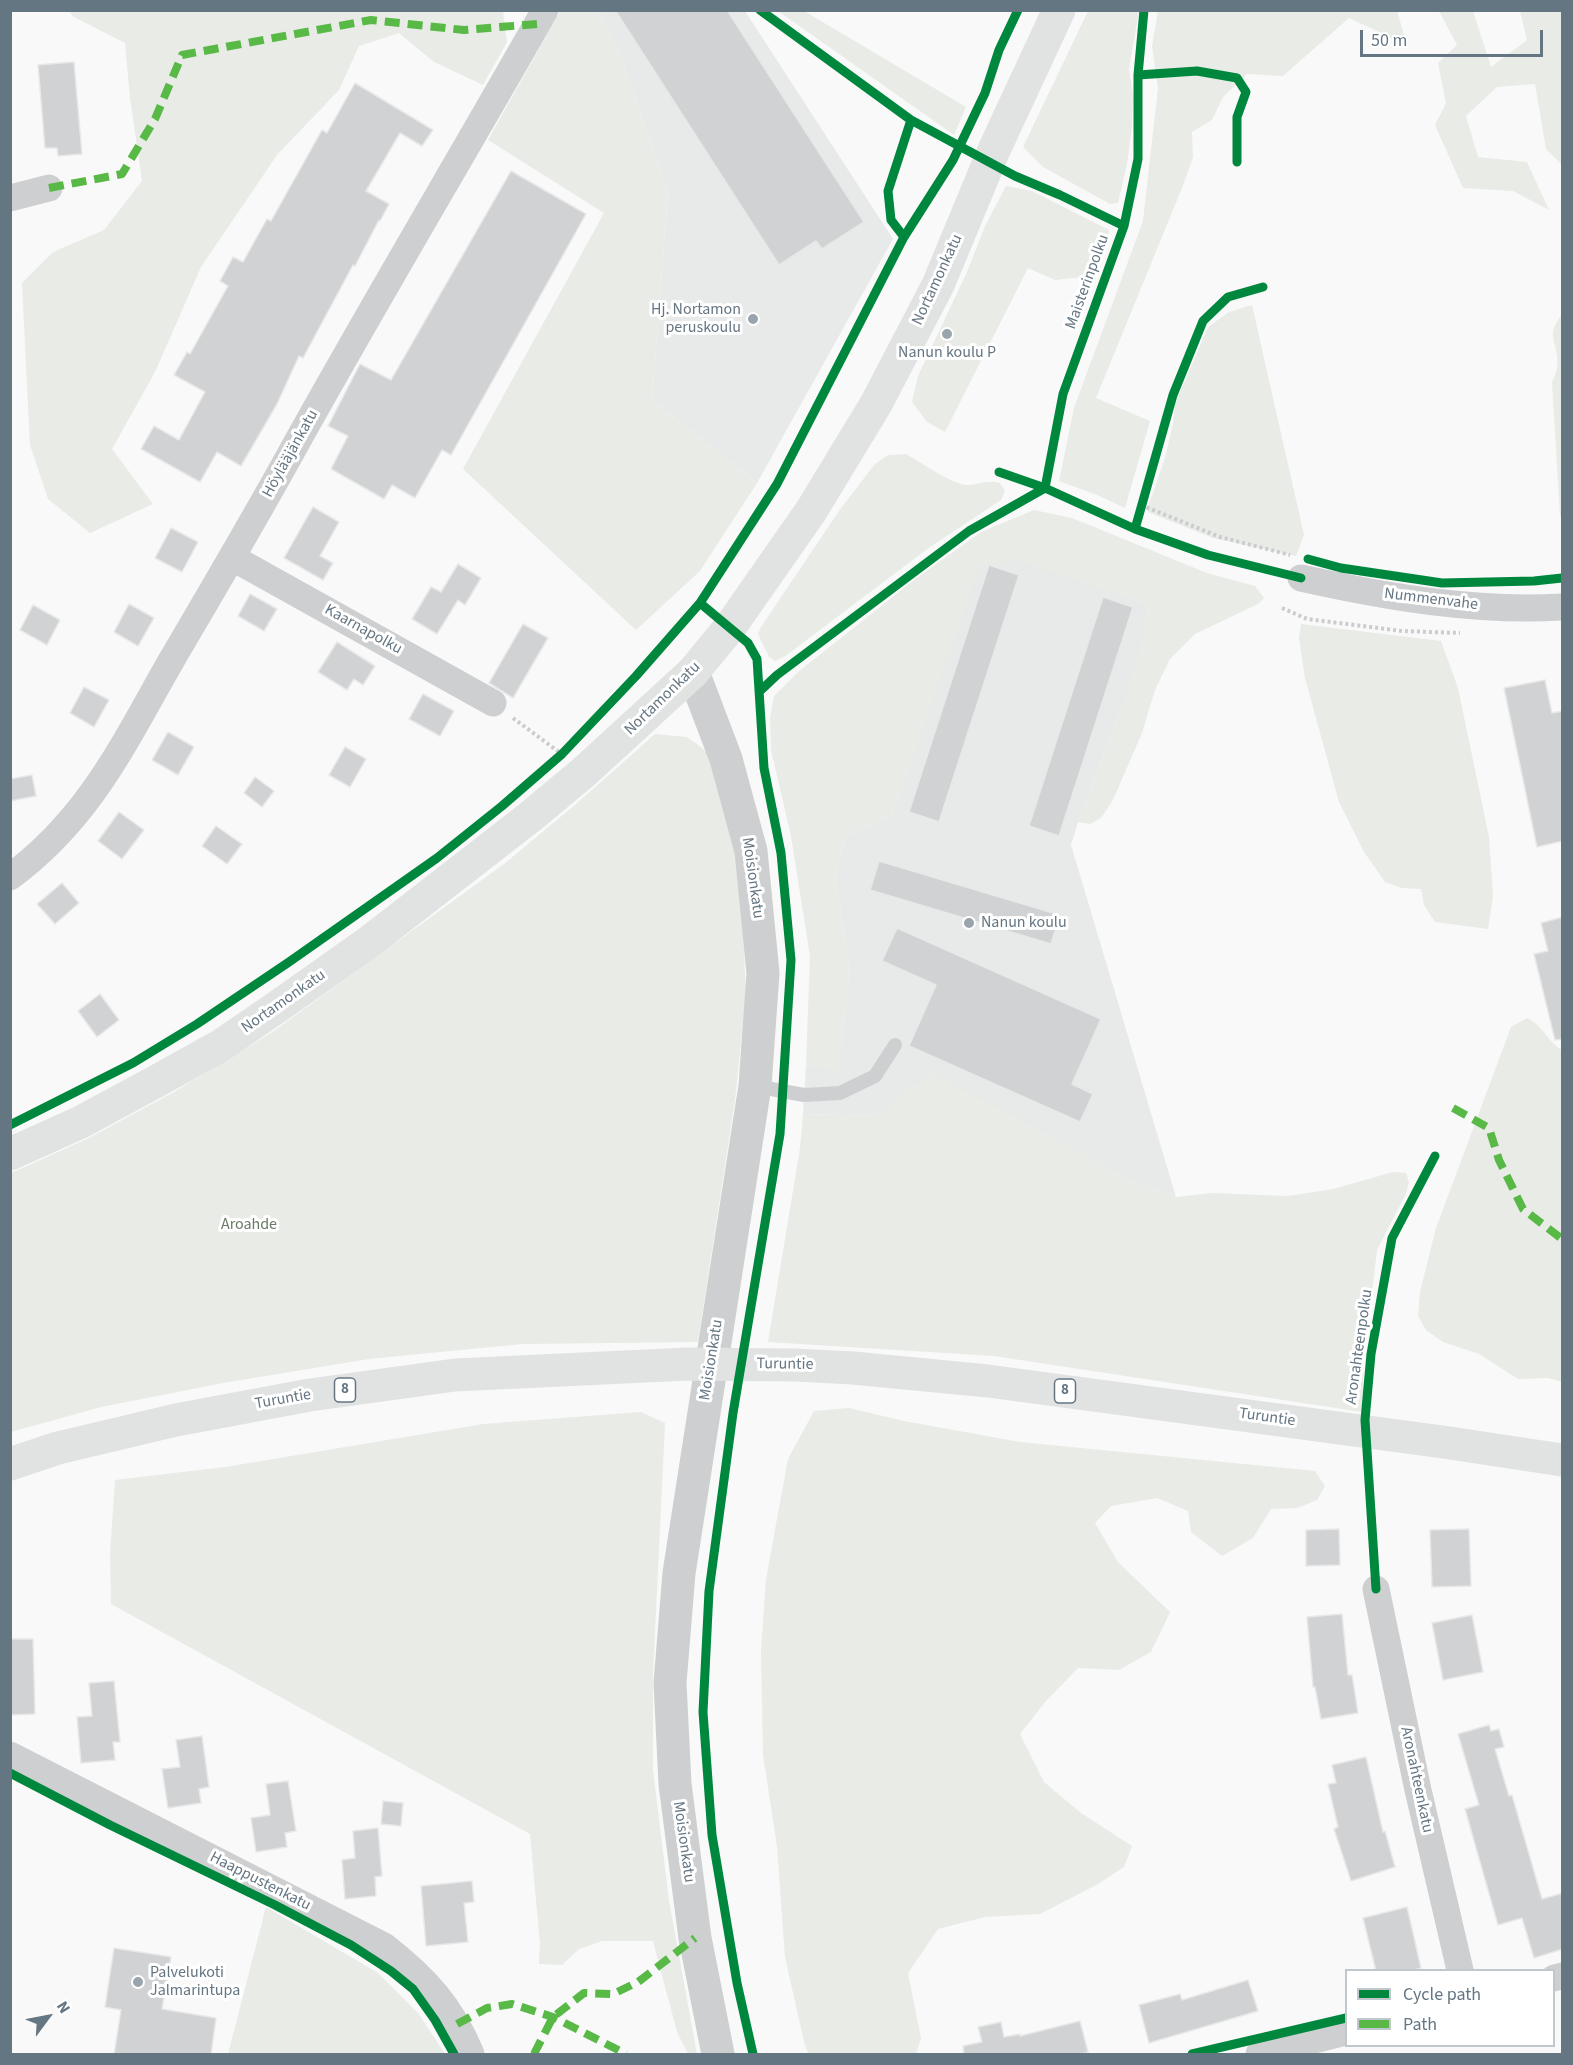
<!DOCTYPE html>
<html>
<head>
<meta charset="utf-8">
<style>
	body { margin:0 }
	#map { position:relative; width:1573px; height:2065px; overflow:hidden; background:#f9f9f9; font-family:"Source Sans 3",sans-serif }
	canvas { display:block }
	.frame { position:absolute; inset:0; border:12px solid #657683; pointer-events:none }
	.legend { position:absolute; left:1345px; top:1969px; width:210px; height:78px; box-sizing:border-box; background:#fff; border:2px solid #c1c8cd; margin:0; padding:8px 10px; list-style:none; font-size:18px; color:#657683 }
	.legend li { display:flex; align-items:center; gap:12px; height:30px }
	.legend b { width:30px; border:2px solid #c1c8cd }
	.north { position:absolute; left:18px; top:1987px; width:60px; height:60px; -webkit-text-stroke:4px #fff; paint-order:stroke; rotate:58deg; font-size:16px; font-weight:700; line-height:24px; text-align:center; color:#657683 }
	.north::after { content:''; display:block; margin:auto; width:21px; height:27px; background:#657683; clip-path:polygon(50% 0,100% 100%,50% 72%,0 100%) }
	.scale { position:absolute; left:1360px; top:30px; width:183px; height:27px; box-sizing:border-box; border:3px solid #657683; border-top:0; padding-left:8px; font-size:18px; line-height:21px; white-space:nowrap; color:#657683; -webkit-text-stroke:4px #fff; paint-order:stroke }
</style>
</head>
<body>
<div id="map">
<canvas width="1573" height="2065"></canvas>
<div class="frame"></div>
<ul class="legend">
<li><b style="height:8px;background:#00873e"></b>Cycle path</li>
<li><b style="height:8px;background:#58b947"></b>Path</li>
</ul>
<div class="north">N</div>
<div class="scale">50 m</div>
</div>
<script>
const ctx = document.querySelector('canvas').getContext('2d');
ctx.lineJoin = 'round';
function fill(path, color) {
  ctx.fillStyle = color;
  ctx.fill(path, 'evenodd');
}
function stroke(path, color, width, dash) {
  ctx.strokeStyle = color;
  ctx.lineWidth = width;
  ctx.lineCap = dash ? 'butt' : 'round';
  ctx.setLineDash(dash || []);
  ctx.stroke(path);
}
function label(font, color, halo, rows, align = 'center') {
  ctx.font = font + ' "Source Sans 3",sans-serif';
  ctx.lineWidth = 6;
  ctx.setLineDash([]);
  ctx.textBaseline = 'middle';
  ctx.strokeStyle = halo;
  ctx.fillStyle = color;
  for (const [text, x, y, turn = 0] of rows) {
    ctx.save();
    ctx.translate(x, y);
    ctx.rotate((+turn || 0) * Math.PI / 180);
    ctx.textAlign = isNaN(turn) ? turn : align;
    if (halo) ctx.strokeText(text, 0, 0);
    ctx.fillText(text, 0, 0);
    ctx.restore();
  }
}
const built = new Path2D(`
	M598 11H745L893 239 757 483 652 400 668 193 617 46Z
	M1016 559 1149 604 1143 638 1131 683 1078 822 1071 845 1176 1197 1139 1184 930 1073 878 1116 803 1114 806 1064 838 1071 850 971 835 875 846 835 892 816 979 566Z`);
const green = new Path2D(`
	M70 11H503L507 42 483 85 434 62 399 33 359 46 339 90 277 155 201 267 155 372 112 449 153 504 90 533 48 499 30 445 22 283 53 252 104 230 142 181 130 98 125 43 72 16Z
	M560 11H598L617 46 668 193 652 400 757 483 700 571 636 630 463 469 604 213 488 140Z
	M778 11H804L966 107 954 135Z
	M1088 11H1139L1129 69 1133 95 1132 127 1127 164 1118 203 1110 204 1043 167 1023 147Z
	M1158 11H1397L1407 45 1349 18 1283 76 1247 74 1223 97 1212 120 1192 132 1193 157 1184 183 1096 398 1150 421 1125 508 1097 495 1059 481 1074 408 1143 221 1158 88 1152 46Z
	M1439 11H1473L1491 67 1527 40 1520 11H1562V165L1546 149 1535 84 1497 87 1466 116 1478 157 1527 162 1549 210 1513 191 1463 188 1435 125 1446 103 1438 63 1457 45Z
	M1006 186 1032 191 1109 230 1107 246 1098 265 1083 277 1055 280 1028 268 945 432 927 422 912 402 918 376 967 272 985 226Z
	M1252 305 1304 535 1296 556 1213 538 1150 513 1147 510 1165 458 1173 424 1175 404 1208 327 1229 312Z
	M1562 315V517L1560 516 1552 382C1554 377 1557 372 1557 367 1561 347 1543 335 1562 315Z
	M906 454C919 461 953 485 967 485 981 485 984 479 1000 483L1005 491 1001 500 930 547 784 657 775 661 769 657 758 634 761 627 841 508 875 464 888 455Z
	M1034 510 1072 518 1207 573 1255 586 1264 598 1258 604 1195 634 1170 659 1155 690 1142 733 1113 800 1101 818 1090 824 1078 822C1105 750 1136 680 1149 604L1016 560 980 566 892 816 846 835 835 875 850 971 838 1072 806 1064 810 956 791 836 771 750 770 718 774 696 798 672 914 580 981 532Z
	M1301 624 1441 641 1458 688 1489 837 1493 897 1488 929 1435 922 1424 905 1421 889 1402 888 1385 882 1364 852 1339 802 1305 678 1299 638Z
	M655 734 687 737 706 751 725 801 741 883 746 994 735 1100 698 1342 522 1344 369 1359 223 1383 101 1407 11 1432V1173L89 1138 174 1092 271 1033 504 864 576 804Z
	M1527 1018C1545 1027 1545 1039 1562 1050V1382L1548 1378 1518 1379 1479 1354 1443 1342 1426 1330 1418 1316 1420 1292 1436 1228 1511 1027Z
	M930 1072 1139 1184 1176 1197 1212 1193 1288 1196 1333 1189 1393 1172 1406 1173 1409 1182 1405 1196 1377 1250 1364 1362 1362 1412 994 1356 768 1342 800 1148 803 1114 878 1116Z
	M849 1408 904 1421 1020 1442 1315 1471 1325 1486 1317 1500 1297 1508 1271 1509 1253 1538 1222 1556 1191 1532 1188 1511 1157 1498 1111 1506 1095 1523 1118 1562 1170 1612 1151 1652 1119 1670 1078 1668 1046 1701 1020 1734 1044 1782 1081 1813 1132 1846 1124 1867 1098 1884 1040 1914 985 1917 938 1929 908 1973 921 2038 916 2054H809L805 2046 785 1957 777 1846 763 1755 761 1651 766 1579 788 1459 814 1411Z
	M641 1412 665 1423 653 1674V1770L669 1901 697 2054H688L677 2032 653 1941H602L579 1949 562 1965 539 1964 540 1944 530 1834 111 1604 110 1553 115 1480 225 1467 483 1424Z
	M266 1907 378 1973 418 2013 445 2054H228Z`);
const building = new Path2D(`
	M615 10H727L864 222 822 249 816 241 779 265Z
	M74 62 82 154 58 156 57 148H45L38 65Z
	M355 83 433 130 422 146 400 133 366 191 389 204 380 221 379 220 355 266 353 265 303 358 299 356 277 404 241 466 217 452 200 482 141 449 154 426 179 440 205 392 174 375 187 352 190 354 228 286 220 281 233 257 243 262 267 219 271 221 322 130 327 133Z
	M511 171 586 214 451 455 442 450 415 498 392 485 384 499 331 469 348 436 328 426 360 364 391 380Z
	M313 507 339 522 320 556 333 563 323 580 284 558Z
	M171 528 198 542 182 572 155 558Z
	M458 564 481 578 465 605 458 600 437 634 412 619 431 587 441 592Z
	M989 565 1019 575 939 822 909 812Z
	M250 594 277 609 264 631 238 616Z
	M1103 597 1133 607 1059 836 1029 826Z
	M129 604 154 618 138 646 114 632Z
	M33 605 60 620 47 645 20 630Z
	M523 624 548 638 513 698 489 683Z
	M337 642 375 666 363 685 354 679 347 690 318 672Z
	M1545 680 1552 713 1563 711V841L1537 847 1504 688Z
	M84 687 109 700 94 727 70 713Z
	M423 694 454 711 440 736 409 719Z
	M168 732 194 747 178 775 152 760Z
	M345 747 366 759 350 787 329 775Z
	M32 775 36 796 10 801V779Z
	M255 777 274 791 262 807 244 793Z
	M119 812 144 830 122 859 98 841Z
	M216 826 242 844 227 864 202 846Z
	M879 861 1060 915 1051 944 870 890Z
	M62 883 79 903 55 924 37 904Z
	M1563 917V1039L1555 1040 1534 954 1548 951 1541 923Z
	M897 928 1101 1019 1072 1084 1093 1094 1080 1122 909 1046 936 985 882 961Z
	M100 994 119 1020 97 1037 78 1011Z
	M1339 1529 1340 1565 1306 1566V1530Z
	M1469 1529 1471 1586 1432 1587 1430 1530Z
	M1342 1614 1348 1675H1352L1358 1713 1321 1719 1315 1687H1313L1307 1617Z
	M1472 1615 1483 1672 1443 1680 1432 1623Z
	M10 1639H33L35 1714 10 1715Z
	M114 1681 120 1742H113L115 1760 81 1763 77 1717 92 1716 89 1683Z
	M1489 1725 1491 1731 1499 1729 1504 1747 1495 1749 1509 1796 1512 1795 1542 1899 1563 1893V1949L1534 1958 1522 1918 1498 1925 1465 1809 1479 1805 1458 1734Z
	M202 1736 209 1787 199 1789 201 1803 168 1808 162 1769 180 1767 176 1740Z
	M1366 1757 1383 1832 1385 1831 1395 1867 1351 1881 1334 1829 1338 1827 1328 1784 1336 1783 1332 1765Z
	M288 1781 296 1831 285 1833 287 1847 256 1852 251 1818 270 1815 266 1784Z
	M383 1801 403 1803 401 1826 381 1824Z
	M378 1828 382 1876 375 1877 376 1896 345 1899 342 1860 355 1858 353 1831Z
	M472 1881 474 1902 464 1903 468 1942 426 1946 421 1886Z
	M1407 1907 1421 1968 1410 1971H1376L1363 1918Z
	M114 1948 171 1957 162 2009 216 2018 211 2055H114L121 2010 105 2007Z
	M1248 1980 1258 2011 1149 2043 1139 2005 1180 1994 1182 2000Z
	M1080 2021 1088 2052 1077 2055H964L963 2046 982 2042 978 2027 1001 2022 1004 2037 1020 2034V2036Z`);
const path = new Path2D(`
	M1141 505 1220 537 1290 555
	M1282 608 1307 619 1402 631 1460 633
	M513 718 563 755`);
const service = new Path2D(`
	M755 1086 804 1095 840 1093 875 1076 895 1045`);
const minor = new Path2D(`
	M10 198 49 188
	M233 558 493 703
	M1301 578C1386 597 1475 612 1562 607
	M10 877C90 818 124 743 171 661 212 591 253 522 292 451 374 303 461 158 545 10
	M1376 1589 1418 1790 1460 1970
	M10 1755 384 1946C425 1978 451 2006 471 2054
	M1554 1978 1562 1976
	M1259 2054 1346 2032`);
const tertiary = new Path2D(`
	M693 672 726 759 751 851 763 973 755 1086 679 1573 670 1683 675 1784 695 1938 718 2054`);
const secondary = new Path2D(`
	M10 1154 81 1122 155 1082 220 1046 277 1007 369 942 530 817 584 772 693 672 730 627 811 511 876 404 938 285 994 150 1059 10`);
const trunk = new Path2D(`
	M10 1464 58 1448 176 1420 310 1395 455 1375 688 1364 795 1365 853 1368 988 1381 1443 1442 1562 1460`);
const quiet = new Path2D(`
	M49 188 122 174 155 119 182 55 371 20 464 30 537 24
	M1453 1108 1489 1128 1499 1160 1523 1209 1562 1239
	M457 2024 487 2008 512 2004 553 2017 626 2054
	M534 2054 553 2017 584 1993 613 1994 638 1982 695 1938`);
const cycleway = new Path2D(`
	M760 10 911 120 1015 176 1060 195 1124 226
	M1138 75 1197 71 1237 78 1246 92 1237 117V162
	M904 237 891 220 888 191 911 120
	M999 472 1045 488 1135 529 1208 555 1301 578
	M1045 488 1063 394 1124 226 1138 159V75L1144 10
	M1135 529 1173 395 1203 321 1228 297 1263 287
	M1308 559 1341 568 1442 583 1534 581 1562 578
	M700 603 748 643 757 659 764 768 781 853 791 960 780 1134 733 1413 709 1591 703 1712 712 1835 737 1983 753 2054
	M760 691 777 675 969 531 1045 488
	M10 1125 133 1063 197 1024 289 962 437 858 502 806 562 754 636 676 700 603 777 484 904 237 953 160 985 93 999 50 1018 10
	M1376 1589 1365 1420 1371 1354 1392 1238 1435 1156
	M10 1773 110 1825 275 1905 351 1945 391 1971 413 1989 435 2020 454 2054
	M1192 2054 1346 2018`);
const markers = [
	[753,319,6,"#99a4ac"],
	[947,334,6,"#99a4ac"],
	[969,923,6,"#99a4ac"],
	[138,1982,6,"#99a4ac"]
];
const shields = [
	[345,1390,21],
	[1065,1391,21]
];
const shieldNames = [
	["8",345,1390],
	["8",1065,1391]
];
const streetNames = [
	["Nortamonkatu",938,280,-65],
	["Maisterinpolku",1088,282,-70],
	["Höylääjänkatu",291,454,-61],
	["Nummenvahe",1431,600,7],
	["Kaarnapolku",363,630,29],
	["Nortamonkatu",663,699,-44],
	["Moisionkatu",752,878,82],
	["Nortamonkatu",284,1002,-35],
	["Aronahteenpolku",1360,1347,-82],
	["Moisionkatu",712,1360,-81],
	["Turuntie",785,1365,1],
	["Turuntie",283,1400,-10],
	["Turuntie",1267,1418,8],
	["Aronahteenkatu",1416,1780,78],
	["Moisionkatu",683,1842,82],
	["Haappustenkatu",260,1882,27]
];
const poiNames = [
	["Hj. Nortamon",741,310,"right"],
	["peruskoulu",741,328,"right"],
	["Nanun koulu P",947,353,"center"],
	["Nanun koulu",981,923],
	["Palvelukoti",150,1973],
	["Jalmarintupa",150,1991]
];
const parkNames = [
	["Aroahde",249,1225]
];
fill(built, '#e8e9e9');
fill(green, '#e8ebe6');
fill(building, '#d0d2d3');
stroke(building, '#e8e8e8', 1.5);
stroke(path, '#cbcccd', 4, [3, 3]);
stroke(service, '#cecfd0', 14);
stroke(minor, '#cecfd0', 27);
stroke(tertiary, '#cecfd0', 33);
stroke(secondary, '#e1e2e2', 33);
stroke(trunk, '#e1e2e2', 33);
stroke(quiet, '#58b947', 8, [15, 8]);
stroke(cycleway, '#00873e', 9);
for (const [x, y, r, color] of markers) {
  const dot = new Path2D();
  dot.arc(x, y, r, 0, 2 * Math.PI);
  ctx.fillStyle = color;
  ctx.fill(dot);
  stroke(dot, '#fff', 2);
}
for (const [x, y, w] of shields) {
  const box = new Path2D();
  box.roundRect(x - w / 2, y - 12, w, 24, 4.5);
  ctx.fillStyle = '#fff';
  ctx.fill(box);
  stroke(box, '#657683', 1.5);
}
label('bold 15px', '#657683', null, shieldNames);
label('16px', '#657683', '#fff', streetNames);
label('16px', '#657683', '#fff', poiNames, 'left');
label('16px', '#687a64', '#fff', parkNames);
</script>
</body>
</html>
